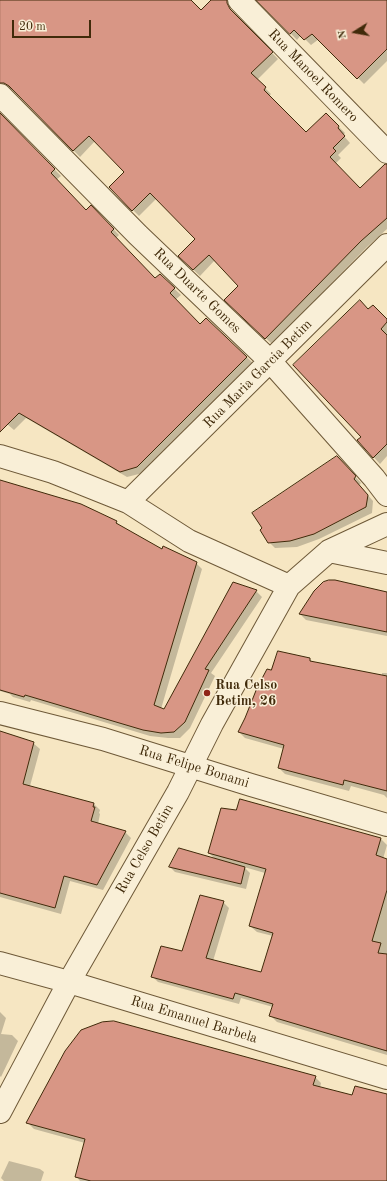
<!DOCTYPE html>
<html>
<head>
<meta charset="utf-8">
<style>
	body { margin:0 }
	#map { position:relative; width:387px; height:1181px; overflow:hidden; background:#f6e6c2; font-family:"Old Standard TT",serif }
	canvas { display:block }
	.north { position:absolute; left:335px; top:12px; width:40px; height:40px; -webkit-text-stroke:3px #f9efd7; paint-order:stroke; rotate:259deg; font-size:11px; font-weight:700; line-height:16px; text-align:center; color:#402a0a }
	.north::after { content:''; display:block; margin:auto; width:14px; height:18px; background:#402a0a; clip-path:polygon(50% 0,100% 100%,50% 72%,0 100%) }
	.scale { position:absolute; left:12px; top:20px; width:79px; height:18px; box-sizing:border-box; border:2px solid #402a0a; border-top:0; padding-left:5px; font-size:12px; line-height:14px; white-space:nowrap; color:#402a0a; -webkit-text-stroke:3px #f9efd7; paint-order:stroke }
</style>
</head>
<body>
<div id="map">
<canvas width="387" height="1181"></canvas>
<div class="north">N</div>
<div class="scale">20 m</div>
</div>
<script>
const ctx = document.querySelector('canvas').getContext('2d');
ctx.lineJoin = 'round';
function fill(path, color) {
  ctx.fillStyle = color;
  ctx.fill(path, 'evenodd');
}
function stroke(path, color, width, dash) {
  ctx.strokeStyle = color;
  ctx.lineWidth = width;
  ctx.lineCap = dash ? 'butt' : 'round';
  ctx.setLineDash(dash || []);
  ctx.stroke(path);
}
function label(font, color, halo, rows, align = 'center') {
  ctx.font = font + ' "Old Standard TT",serif';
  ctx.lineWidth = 3;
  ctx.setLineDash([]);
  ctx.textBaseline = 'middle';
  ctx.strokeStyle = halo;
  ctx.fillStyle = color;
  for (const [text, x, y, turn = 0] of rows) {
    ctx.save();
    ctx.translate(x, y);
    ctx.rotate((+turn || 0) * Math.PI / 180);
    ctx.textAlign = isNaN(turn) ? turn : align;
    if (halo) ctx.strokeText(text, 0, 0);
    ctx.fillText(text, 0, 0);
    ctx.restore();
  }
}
const shadow = new Path2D(`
	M0 0H189L201 12 235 15 278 59 257 80 271 94 269 96 306 133 326 114 345 133 343 135 350 143 338 155 341 158 335 164 360 189 387 177V229L367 247 272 344 226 300 240 286 215 260 200 276 179 256 196 239 157 198 139 216 110 187 125 172 95 141 80 157 16 92 11 89H4L0 91Z
	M258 0H387V61L364 84 319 39 311 45 301 35 297 40Z
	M0 114 61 176 56 180 86 211 91 206 119 235 116 238 155 280 160 275 181 295 175 300 200 325 206 319 253 363 143 473 127 477 26 418 14 430 0 418Z
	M368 310 387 321V456L380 464 358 440 363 437Z
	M343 463 361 483 359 485 373 501 372 513 319 539 297 547 275 548 269 542 263 529Z
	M0 481 116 522 122 527 163 551 196 563 202 569 161 709 165 711 256 591 262 597 211 673 215 676 190 728 180 738H168L150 736 31 700 30 702 13 697 10 694 0 691Z
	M387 593V636L306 620 300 614Z
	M309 658 313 663 382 676V673H387V798L384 795 351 786 349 791 285 774 279 768 284 749 245 738 239 732 272 671Z
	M0 734 33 743 40 749 30 786 94 804 100 810 99 813 100 814 98 824 125 832 131 838 103 890 70 881 61 914 0 897Z
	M240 800 381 839 387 845 383 859 387 860V1055L277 1022 270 1015 273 1007 241 998 239 1004 158 982 152 976 182 952 223 902 229 908 213 961 262 974 273 936 257 932 250 926 265 873 244 867 250 873 246 889 175 872 170 867 216 860 209 853 237 811Z
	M0 1012 6 1018 1 1034 12 1035 18 1041 1 1077 0 1076Z
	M315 1077 321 1083 320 1088 353 1096H387V1181H80L76 1176 85 1143 34 1129 28 1123Z
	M9 1161 40 1169 44 1172 41 1181H4L1 1178Z`);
const building = new Path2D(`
	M0 0H191L201 10 211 0H227V3L230 9 273 52 251 73 266 87 264 90 306 132 326 113 339 126 338 128 345 136 333 148 336 151 330 157 360 188 385 164H387V218L361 241 265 339 224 300 238 286 209 255 193 270 178 256 195 239 150 193 132 211 109 187 124 172 89 136 73 151 9 86 4 83H0Z
	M256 0H387V49L357 79 312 34 304 40 294 30 290 34Z
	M0 113 55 169 51 173 86 210 91 205 114 229 111 232 155 278 160 274 175 288 170 293 200 324 206 318 247 357 137 467 120 472 19 413 0 432Z
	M360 300 368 309 373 305 387 319V322L381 329 387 335V444L373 458 357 440 361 437 293 365Z
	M337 456 356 476 354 479 368 495 366 507 314 534 290 541 268 543 260 530 262 528 252 513Z
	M0 480 81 504 117 521 116 523 162 549 163 546 197 562 154 705 164 709 233 582 257 590 205 669 209 670 185 722 174 732 161 733 143 730 25 695 24 697 0 690Z
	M329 580H335L387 592V632L299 614 314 591 323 582Z
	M278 651 310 658V661L387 676V791L344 780 343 785 278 768 284 745 238 732 245 718 257 688 267 669 271 670Z
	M0 731 34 742 23 784 94 803 93 807H95L91 821 126 831 97 885 64 876 55 908 0 893Z
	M240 799 381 838 376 855 387 859V890L372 941 381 943 378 953 387 954V1051L269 1016 273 1004 235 993 233 999 151 977 161 946 182 951 200 895 224 901 206 958 261 972 273 933 249 926 266 869 208 853 221 808 236 810Z
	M179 848 245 867 241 884 169 867Z
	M114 1021 316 1076 313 1085 352 1095 355 1086 387 1094V1181H91L75 1177 85 1139 26 1123 65 1051 81 1030 102 1022Z`);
const minor = new Path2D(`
	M239 0 387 152
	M0 95 138 235 270 361 374 478 387 495
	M0 456 53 472 128 502 189 541 289 586 329 551 387 524
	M128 502 387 245
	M329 551 387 563
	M0 713 103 739 251 785 387 825
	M0 963 69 982 387 1078
	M0 1112 69 982 178 792 212 724 289 586`);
const markers = [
	[207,693,4,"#8f2418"]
];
const streetNames = [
	["Rua Manoel Romero",313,76,46],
	["Rua Duarte Gomes",197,291,44],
	["Rua Maria Garcia Betim",258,374,-45],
	["Rua Felipe Bonami",194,767,17],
	["Rua Celso Betim",145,849,-60],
	["Rua Emanuel Barbela",194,1020,17]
];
const poiNames = [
	["Rua Celso",215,685],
	["Betim, 26",215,701]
];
fill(shadow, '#0003');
fill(building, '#d89685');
stroke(building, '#402a0a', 1);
stroke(minor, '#6e5938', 24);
stroke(minor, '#f9efd7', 22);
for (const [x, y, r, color] of markers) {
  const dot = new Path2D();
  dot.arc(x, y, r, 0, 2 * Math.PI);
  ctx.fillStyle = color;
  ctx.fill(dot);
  stroke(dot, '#f9efd7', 1.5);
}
label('14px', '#402a0a', '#f9efd7', streetNames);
label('bold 14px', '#402a0a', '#f9efd7', poiNames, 'left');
</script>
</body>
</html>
